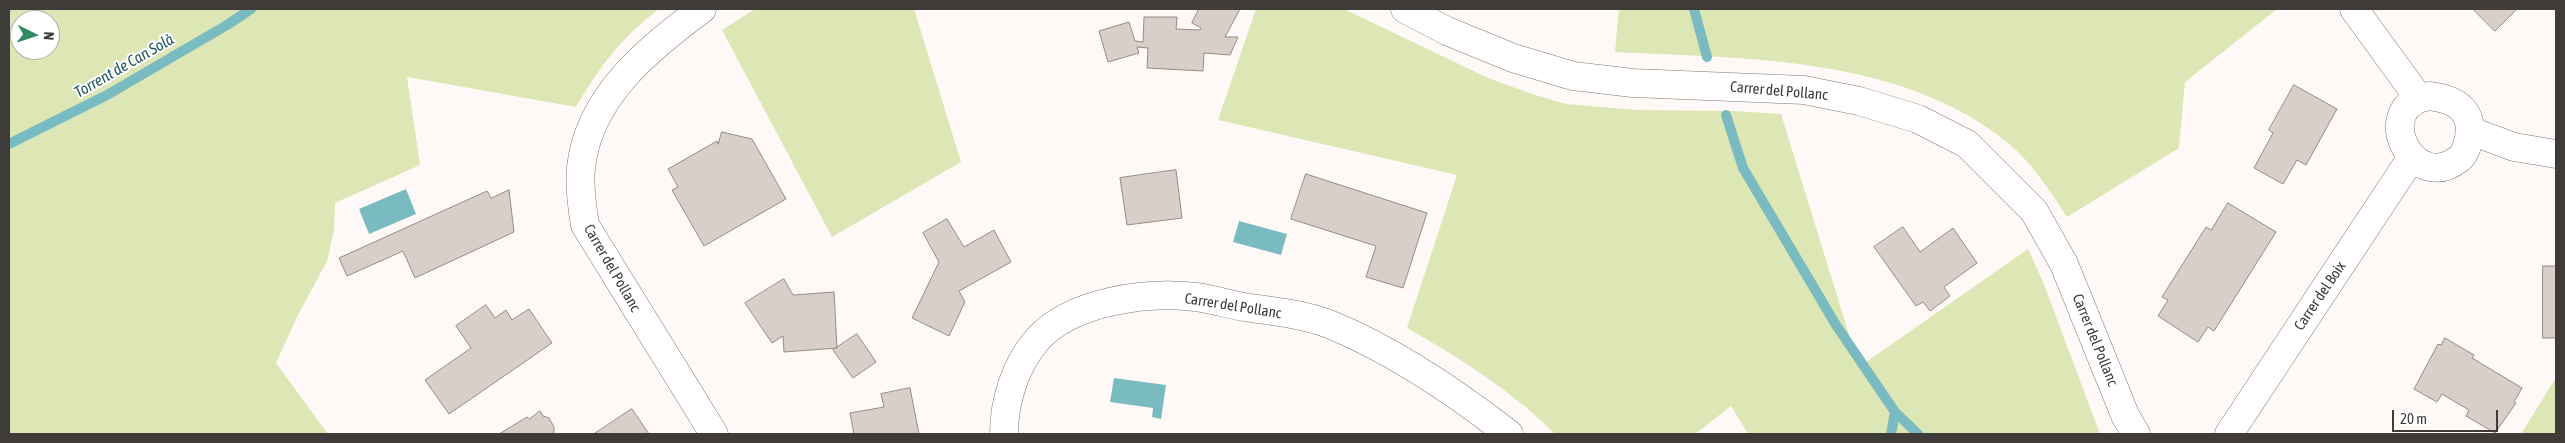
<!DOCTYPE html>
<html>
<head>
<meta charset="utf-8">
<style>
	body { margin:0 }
	#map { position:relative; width:2565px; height:443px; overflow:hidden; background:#fef9f7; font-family:"Asap Condensed",sans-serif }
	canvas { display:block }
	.frame { position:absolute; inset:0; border:10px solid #3f3b38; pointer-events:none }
	.north { position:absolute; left:10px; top:10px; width:50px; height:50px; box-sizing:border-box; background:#fff; border:1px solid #b2b1af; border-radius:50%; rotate:94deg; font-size:14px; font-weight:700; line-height:20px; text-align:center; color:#3f3b38 }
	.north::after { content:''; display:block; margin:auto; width:18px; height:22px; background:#2e8b62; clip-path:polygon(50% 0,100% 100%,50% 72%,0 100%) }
	.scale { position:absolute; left:2392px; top:410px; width:106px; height:22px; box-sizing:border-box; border:2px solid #3f3b38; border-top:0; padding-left:6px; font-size:15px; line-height:18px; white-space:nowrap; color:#3f3b38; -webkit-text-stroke:4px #fff; paint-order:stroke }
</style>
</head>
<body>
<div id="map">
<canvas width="2565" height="443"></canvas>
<div class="frame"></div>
<div class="north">N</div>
<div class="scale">20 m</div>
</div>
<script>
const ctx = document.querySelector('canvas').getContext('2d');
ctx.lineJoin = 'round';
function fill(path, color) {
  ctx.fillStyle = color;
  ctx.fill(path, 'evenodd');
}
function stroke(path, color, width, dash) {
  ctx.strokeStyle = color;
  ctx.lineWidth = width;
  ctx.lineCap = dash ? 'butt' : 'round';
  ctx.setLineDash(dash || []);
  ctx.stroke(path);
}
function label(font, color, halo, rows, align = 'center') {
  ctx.font = font + ' "Asap Condensed",sans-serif';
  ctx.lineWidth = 4;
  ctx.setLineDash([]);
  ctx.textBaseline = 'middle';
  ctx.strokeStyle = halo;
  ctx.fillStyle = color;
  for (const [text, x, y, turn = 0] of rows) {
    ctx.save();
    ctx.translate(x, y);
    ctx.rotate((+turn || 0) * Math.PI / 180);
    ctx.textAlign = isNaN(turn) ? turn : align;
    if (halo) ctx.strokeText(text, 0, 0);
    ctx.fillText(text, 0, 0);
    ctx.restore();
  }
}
const green = new Path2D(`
	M9 9H659C621 38 600 66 576 107L407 77 420 165 335 203 334 231 327 261 297 317 276 363 328 434H9ZM20 20H50V50H20Z
	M755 9H914L961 162 832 237 722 30Z
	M1256 9H1344L1488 78 1532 94 1566 104 1637 110 1735 111 1781 114 1859 367 2028 249 2043 282 2100 434H1748L1731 406 1695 434H1555C1512 391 1460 358 1407 328L1457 175 1218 120Z
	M1619 9H2277L2185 82 2179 148 2067 217C2050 191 2032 163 2008 143 1900 55 1746 59 1615 52Z
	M2555 379 2556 434H2521Z`);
const water = new Path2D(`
	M406 189 416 214 369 234 359 209Z
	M1239 221 1287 234 1281 255 1233 242Z
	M1114 378 1166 385 1161 419 1152 417 1153 408 1110 402Z`);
const stream = new Path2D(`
	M1694 9 1707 57
	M1726 115 1743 168 1836 325 1895 412 1918 434
	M9 144 107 95 227 25 251 9
	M1891 434 1895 412`);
const building = new Path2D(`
	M1199 9H1240L1225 37H1238L1230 55 1204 53 1203 71 1147 68 1148 48 1137 47 1139 53 1108 62 1099 31 1129 22 1135 41 1143 42 1144 17H1177L1176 29 1200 30 1201 28 1192 23Z
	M2473 9H2517L2495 31Z
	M2294 85 2337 109 2306 165 2297 160 2283 184 2254 168 2273 133 2269 130Z
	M722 132 752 139 786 199 704 246 672 190 678 187 668 169 717 141 718 144Z
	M1176 170 1182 218 1127 225 1120 178Z
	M1306 174 1427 213 1403 288 1366 277 1376 246 1291 219Z
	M509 190 514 232 415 278 403 251 347 276 339 258 487 191 491 198Z
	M2228 203 2276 232 2214 331 2208 327 2198 342 2158 316 2168 300 2162 297 2206 227 2211 230Z
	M947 219 964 247 994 230 1011 262 959 291 965 302 949 336 912 318 939 262 923 233Z
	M1903 227 1920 252 1953 228 1977 263 1944 287 1950 296 1930 311 1923 302 1916 306 1874 247Z
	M2543 266H2556V338H2543Z
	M784 279 793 295 834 292 837 348 784 352 783 336 772 343 745 303Z
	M486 305 495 318 506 310 512 320 529 309 552 343 449 414 425 380 471 348 456 326Z
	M857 334 876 362 853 378 833 350Z
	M2445 338 2474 355 2472 358 2522 388 2514 402 2516 403 2495 433 2466 416 2469 410 2442 394 2437 402 2414 389 2438 344 2441 345Z
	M910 388 919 434H854L850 413 884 407 881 394Z
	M632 409 649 434H594Z
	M540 411 543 416 549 418 554 427V434H499L527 417 529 419Z`);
const street = new Path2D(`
	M702 9C649 48 588 97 581 168 579 187 582 207 585 225L714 434
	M1405 9 1447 31 1513 58 1573 76 1633 83 1804 90 1859 101 1918 119 1967 144 2034 211 2064 264 2125 415 2136 434
	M2354 9 2418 97
	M2429 96C2456 99 2476 111 2468 142 2467 147 2464 155 2460 158 2413 197 2369 106 2429 96Z
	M2471 131 2514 147 2556 154
	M1004 434C1004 402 1015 365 1037 340 1071 301 1148 291 1196 297 1212 299 1228 304 1244 307 1272 311 1303 314 1329 324 1393 350 1455 392 1509 434
	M2229 434 2412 157`);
const streetNames = [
	["Carrer del Pollanc",1779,91,5],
	["Carrer del Pollanc",612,268,60],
	["Carrer del Boix",2320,296,-56],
	["Carrer del Pollanc",1233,306,9],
	["Carrer del Pollanc",2095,340,68]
];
const waterNames = [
	["Torrent de Can Solà",124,66,-30]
];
fill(green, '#dde7b6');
fill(water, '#7abbc1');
stroke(stream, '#7abbc1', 10);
fill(building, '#d9cec8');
stroke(building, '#958b85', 1);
stroke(street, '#817772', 29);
stroke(street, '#fff', 28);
label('15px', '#3f3b38', '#fff', streetNames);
label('italic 16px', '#21595e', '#fff', waterNames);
</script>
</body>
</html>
